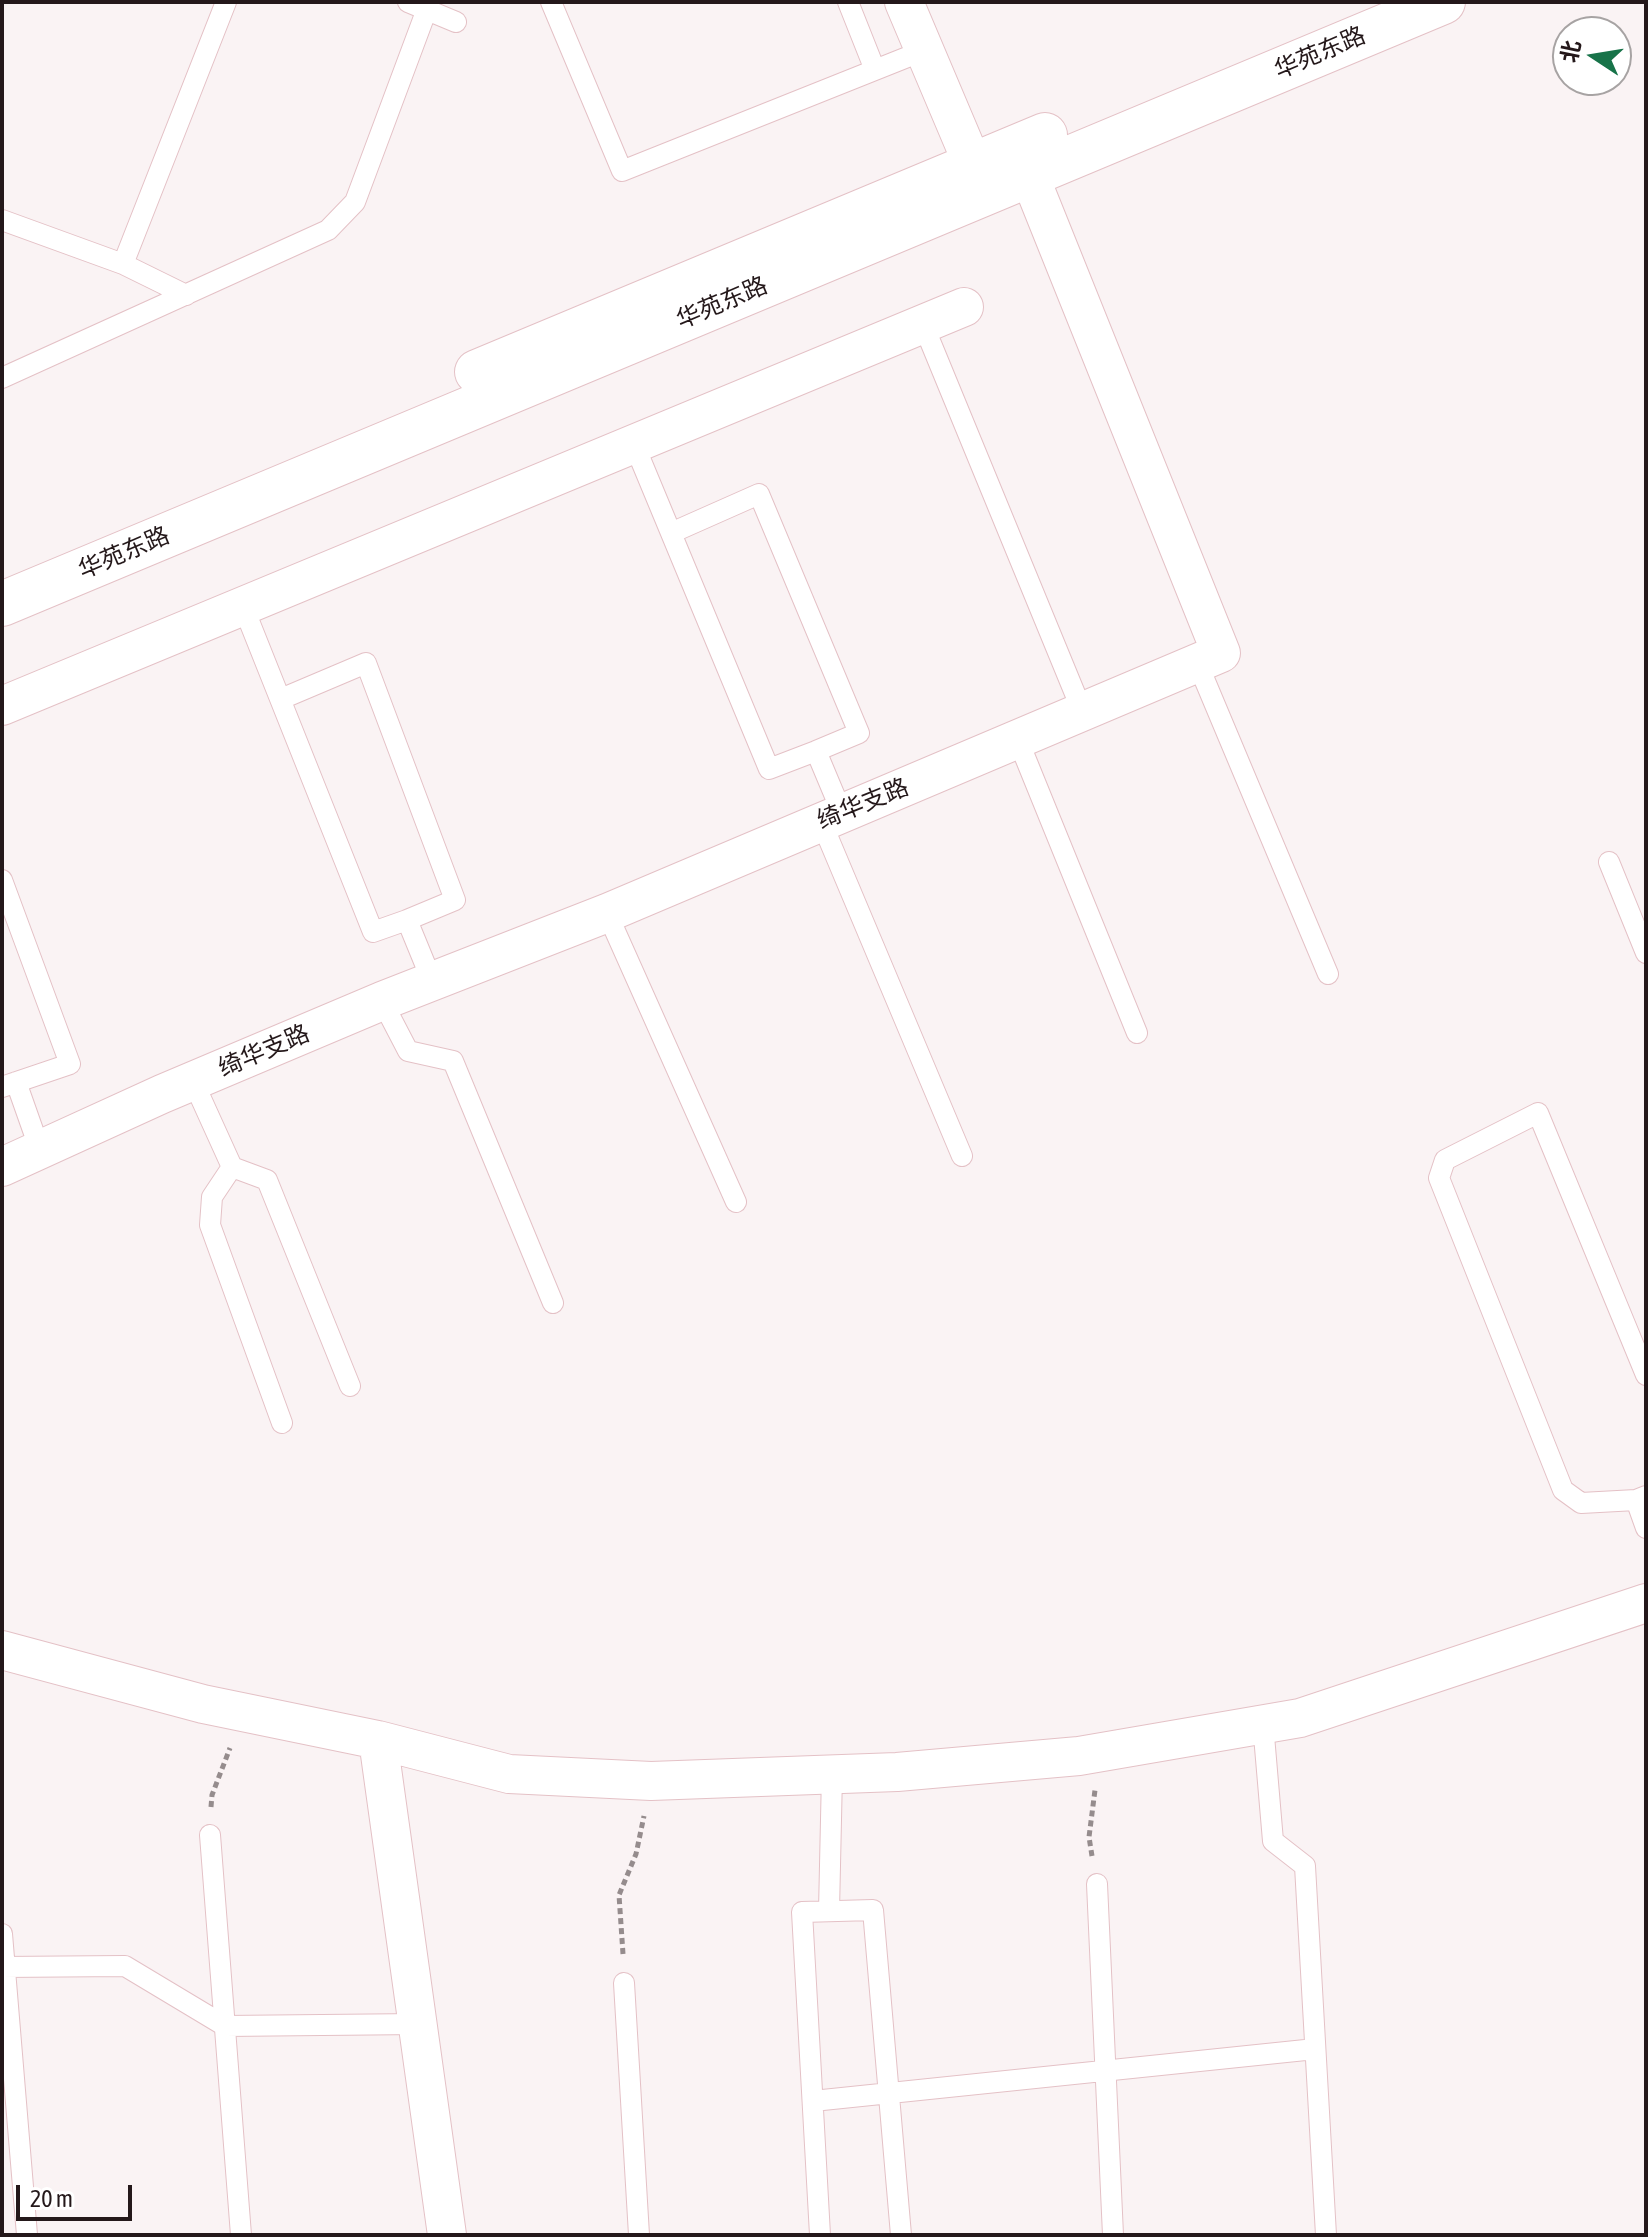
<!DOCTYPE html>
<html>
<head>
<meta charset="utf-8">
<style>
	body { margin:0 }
	#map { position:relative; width:1648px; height:2237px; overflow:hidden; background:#faf3f4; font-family:"Asap Condensed","Noto Sans SC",sans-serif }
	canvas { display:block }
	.frame { position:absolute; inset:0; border:4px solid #24181a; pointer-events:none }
	.north { position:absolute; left:1552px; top:16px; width:80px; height:80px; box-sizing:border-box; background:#fff; border:2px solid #a7a3a3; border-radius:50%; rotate:282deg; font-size:22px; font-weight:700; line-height:32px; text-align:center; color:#24181a }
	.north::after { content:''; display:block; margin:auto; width:28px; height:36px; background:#177349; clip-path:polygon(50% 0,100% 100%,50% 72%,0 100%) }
	.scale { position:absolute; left:16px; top:2185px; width:116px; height:36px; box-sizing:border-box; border:4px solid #24181a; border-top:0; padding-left:10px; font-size:24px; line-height:28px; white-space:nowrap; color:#24181a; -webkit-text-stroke:6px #fff; paint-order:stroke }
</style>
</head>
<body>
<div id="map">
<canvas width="1648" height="2237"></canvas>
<div class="frame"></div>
<div class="north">北</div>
<div class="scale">20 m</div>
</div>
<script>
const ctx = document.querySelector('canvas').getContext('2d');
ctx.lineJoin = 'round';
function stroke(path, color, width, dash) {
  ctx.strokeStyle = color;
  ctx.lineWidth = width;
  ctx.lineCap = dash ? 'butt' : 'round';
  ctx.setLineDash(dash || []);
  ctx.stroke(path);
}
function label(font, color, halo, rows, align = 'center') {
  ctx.font = font + ' "Asap Condensed","Noto Sans SC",sans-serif';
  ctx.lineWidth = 7;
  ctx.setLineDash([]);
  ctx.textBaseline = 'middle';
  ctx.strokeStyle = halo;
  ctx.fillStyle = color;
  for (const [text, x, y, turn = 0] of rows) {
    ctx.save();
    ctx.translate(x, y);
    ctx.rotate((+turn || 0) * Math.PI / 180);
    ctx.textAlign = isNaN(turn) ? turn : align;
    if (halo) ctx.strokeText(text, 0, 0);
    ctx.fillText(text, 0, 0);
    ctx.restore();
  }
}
const path = new Path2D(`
	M211 1807 212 1795 230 1748
	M1092 1856 1089 1837 1095 1790
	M623 1954 619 1895 636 1854 644 1816`);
const service = new Path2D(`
	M408 2 456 22
	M551 2 622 171 925 50
	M848 2 875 70
	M2 220 123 264 226 2
	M123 264 186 295
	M923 324 1083 713
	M2 378 328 230 355 202 427 9
	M634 444 769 769 816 751 842 813
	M671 533 759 494 859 733 816 751
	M243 606 373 932 407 920 432 981
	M1197 662 1328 974
	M281 699 366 663 455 900 407 920
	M1018 740 1137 1033
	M821 821 962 1156
	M1609 862 1646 953
	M2 880 70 1064 2 1087
	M607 913 736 1202
	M382 1001 408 1051 453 1061 553 1303
	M193 1081 232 1167 267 1180 350 1386
	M16 1082 40 1150
	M232 1167 212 1197 210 1225 282 1423
	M1646 1375 1538 1113 1445 1160 1439 1178 1563 1490 1581 1503 1636 1500 1646 1496
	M1636 1500 1646 1528
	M1263 1724 1273 1841 1305 1866 1326 2235
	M210 1835 241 2235
	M1097 1884 1113 2235
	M829 1911 832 1774
	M2 1934 27 2235
	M2 1967 125 1966 225 2026 419 2024
	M624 1983 639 2235
	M813 2101 1315 2049
	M820 2235 802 1912 873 1910 901 2235`);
const minor = new Path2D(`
	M904 2 984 191
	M2 706 964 307
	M2 1167 162 1094 382 1001 607 913 1221 653 1018 147
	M2 1650 203 1704 378 1740 509 1774 651 1781 897 1772 1079 1756 1300 1718 1646 1603
	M378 1740 447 2235`);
const tertiary = new Path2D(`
	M477 372 1045 135
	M2 604 1443 2`);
const streetNames = [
	["华苑东路",1320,53,-23],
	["华苑东路",722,303,-23],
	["华苑东路",124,553,-23],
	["绮华支路",863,804,-22],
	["绮华支路",264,1051,-23]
];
stroke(service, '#e4c1c6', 22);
stroke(minor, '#e4c1c6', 40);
stroke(tertiary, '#e4c1c6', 46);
stroke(path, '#958c8d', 5, [6, 4]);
stroke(service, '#fff', 20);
stroke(minor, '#fff', 38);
stroke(tertiary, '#fff', 44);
label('24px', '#24181a', '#fff', streetNames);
</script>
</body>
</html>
